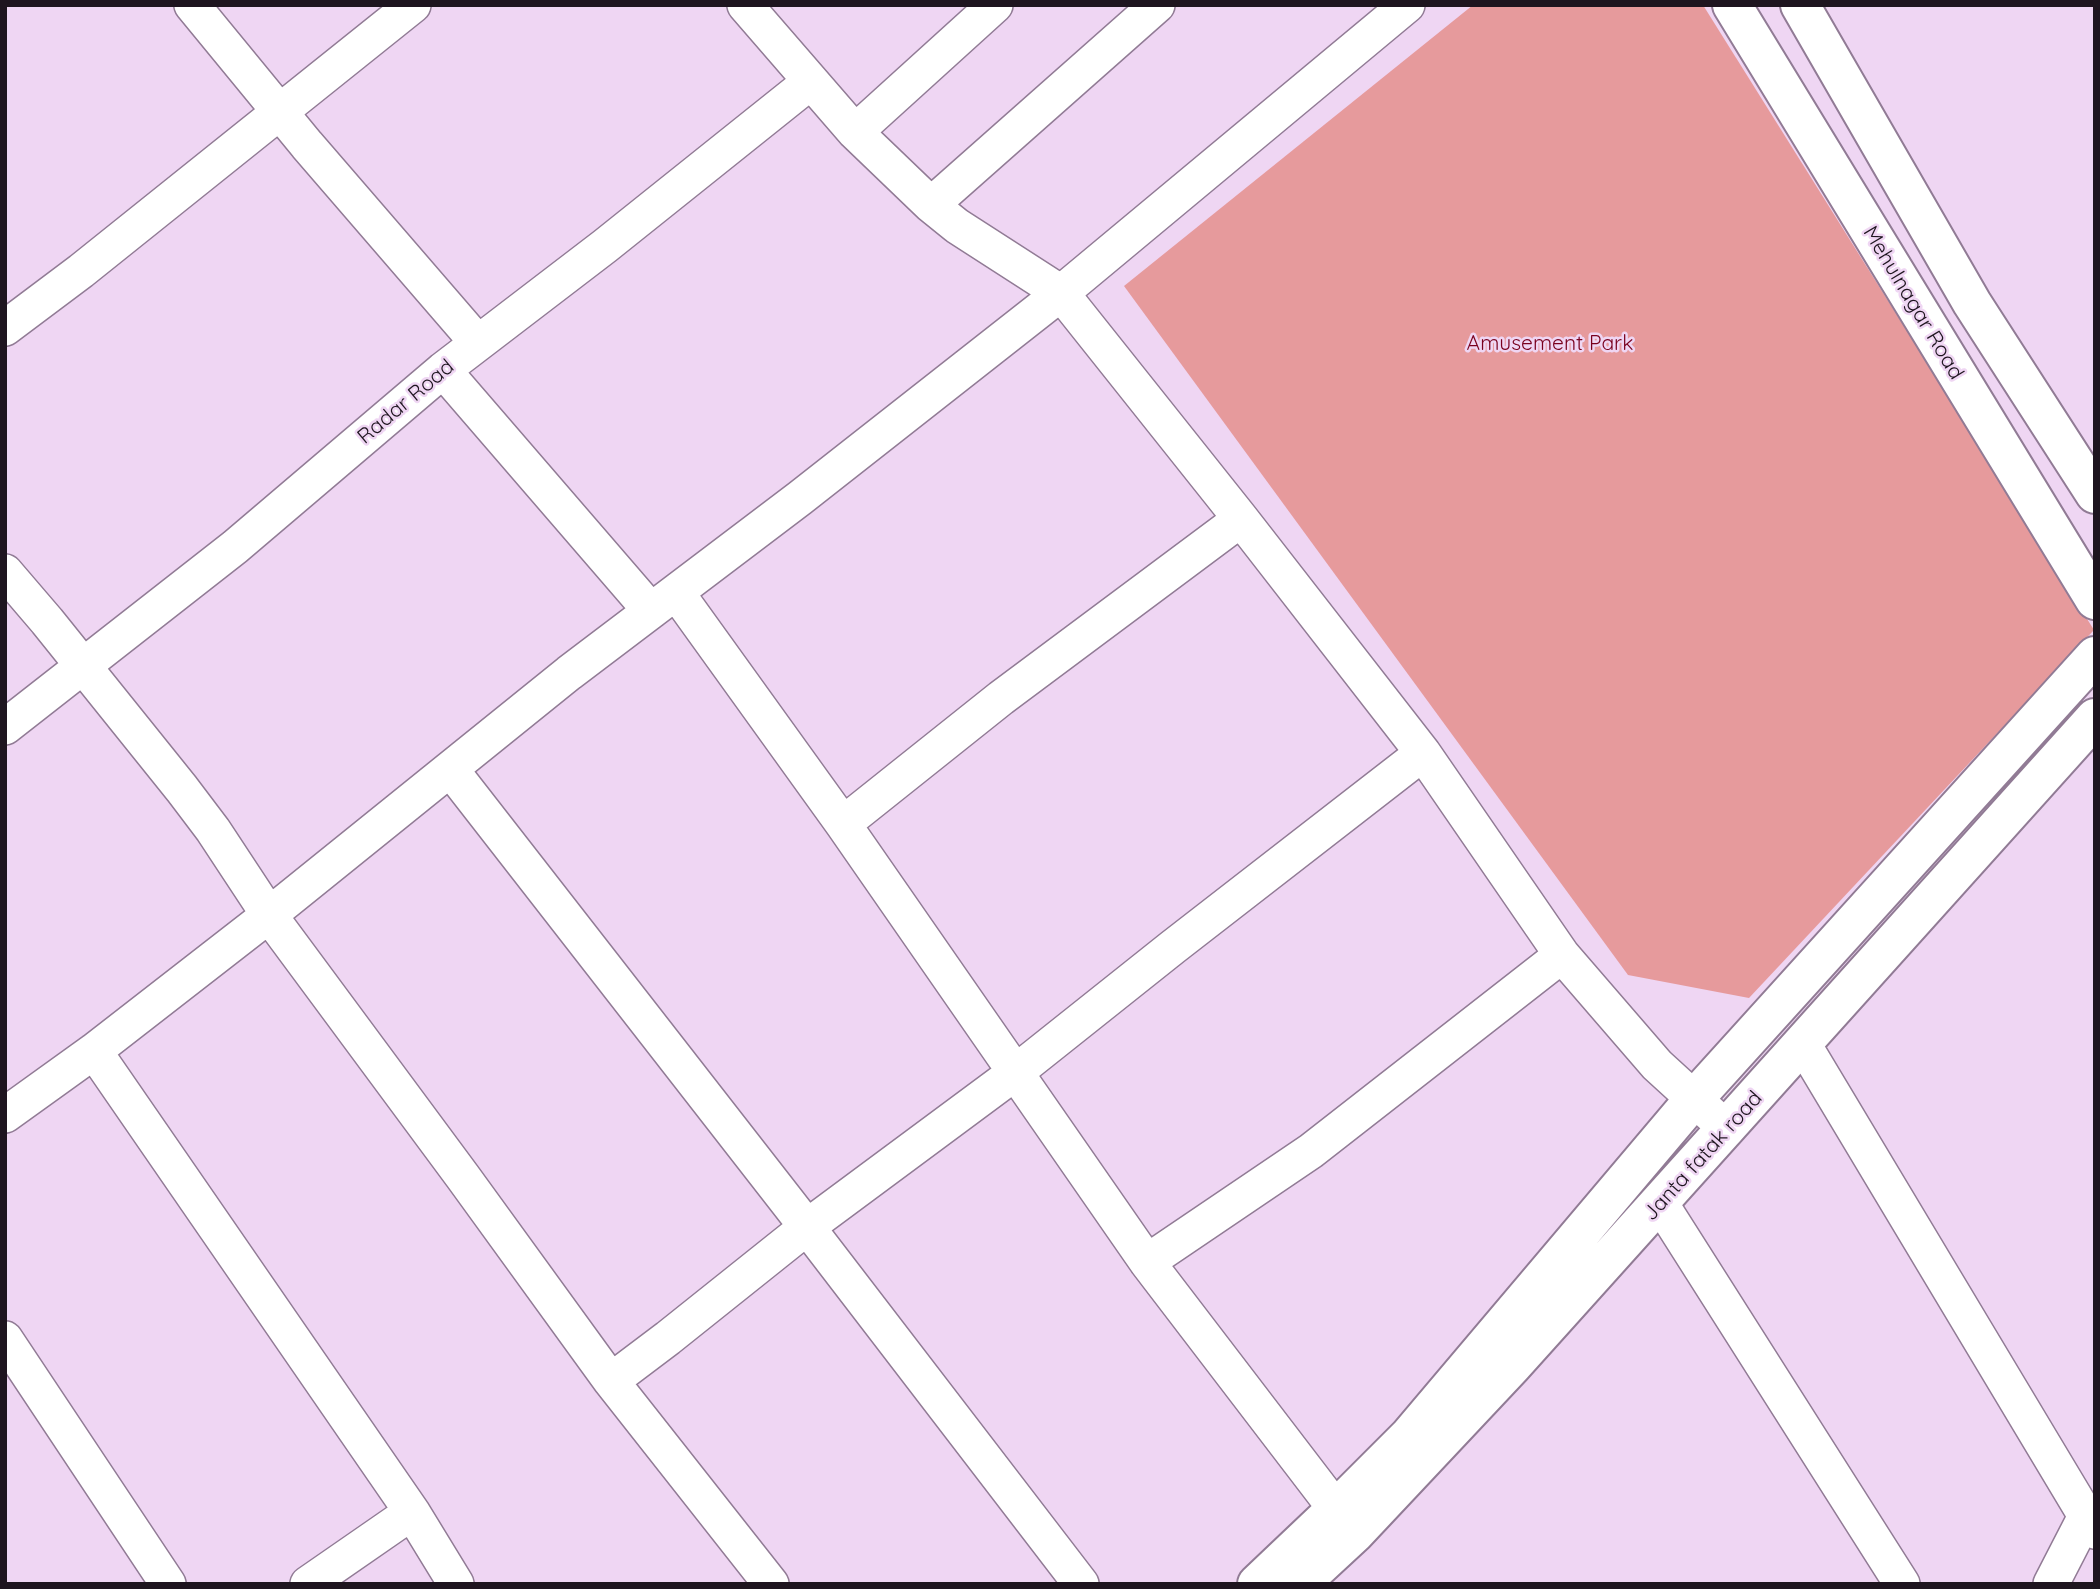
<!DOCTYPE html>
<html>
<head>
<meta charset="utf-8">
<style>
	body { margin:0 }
	#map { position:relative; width:2100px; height:1589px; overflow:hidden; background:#efd6f3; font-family:Quicksand,sans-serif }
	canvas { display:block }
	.frame { position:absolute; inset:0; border:7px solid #1e151f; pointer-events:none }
</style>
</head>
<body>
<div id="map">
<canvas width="2100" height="1589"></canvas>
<div class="frame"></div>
</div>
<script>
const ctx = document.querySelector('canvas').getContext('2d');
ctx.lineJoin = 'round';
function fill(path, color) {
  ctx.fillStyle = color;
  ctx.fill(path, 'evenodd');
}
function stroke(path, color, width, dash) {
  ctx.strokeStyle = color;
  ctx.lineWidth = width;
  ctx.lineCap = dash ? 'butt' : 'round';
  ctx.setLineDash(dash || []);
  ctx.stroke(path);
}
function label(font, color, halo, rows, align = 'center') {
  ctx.font = font + ' Quicksand,sans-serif';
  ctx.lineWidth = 5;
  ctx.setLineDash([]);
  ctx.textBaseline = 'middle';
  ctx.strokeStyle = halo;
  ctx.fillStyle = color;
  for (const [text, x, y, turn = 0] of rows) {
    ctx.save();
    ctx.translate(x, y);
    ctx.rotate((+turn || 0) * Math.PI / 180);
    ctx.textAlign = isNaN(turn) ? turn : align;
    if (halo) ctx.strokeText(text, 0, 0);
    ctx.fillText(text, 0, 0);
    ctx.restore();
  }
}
const green = new Path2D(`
	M1473 5H1703L2094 630 1749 998 1628 975 1124 286Z`);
const minor = new Path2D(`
	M192 5 307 145 478 343
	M745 5 855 132 931 205 957 226 1061 293 1241 519 1423 753 1562 955 1657 1065 1727 1129
	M855 132 995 5
	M931 205 1157 5
	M5 328 81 271 413 5
	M443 370 651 611
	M5 572 47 621 182 789 213 830 269 915 463 1177 611 1381 771 1584
	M676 592 843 824 1147 1262 1352 1530
	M5 727 235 547 443 370 605 246 810 82
	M451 770 807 1227 1081 1584
	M843 824 1001 698 1241 519
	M1803 1044 2095 1531
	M94 1051 412 1512 456 1584
	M5 1115 94 1051 269 915 569 673 800 498 1061 293 1407 5
	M1660 1203 1902 1584
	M1147 1262 1311 1151 1562 955
	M5 1339 168 1584
	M611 1381 668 1338 807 1227 1016 1072 1173 947 1423 753
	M308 1584 412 1512
	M2051 1584 2086 1516`);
const tertiary = new Path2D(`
	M1732 5 2095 600
	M1800 5 1972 303 2095 494
	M1257 1584 1336 1509 1409 1436 1694 1099 2095 656
	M1300 1584 1355 1533 1512 1366 2095 718`);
const streetNames = [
	["Mehulnagar Road",1913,303,59],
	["Radar Road",406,402,-40],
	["Janta fatak road",1703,1156,-48]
];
const parkNames = [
	["Amusement Park",1550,344]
];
fill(green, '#e69a9c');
stroke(minor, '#917b95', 38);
stroke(tertiary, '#917b95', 42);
stroke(minor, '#fff', 35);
stroke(tertiary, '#fff', 38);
label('21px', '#1e151f', '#efd6f3', streetNames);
label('21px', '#79001e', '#efd6f3', parkNames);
</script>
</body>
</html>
